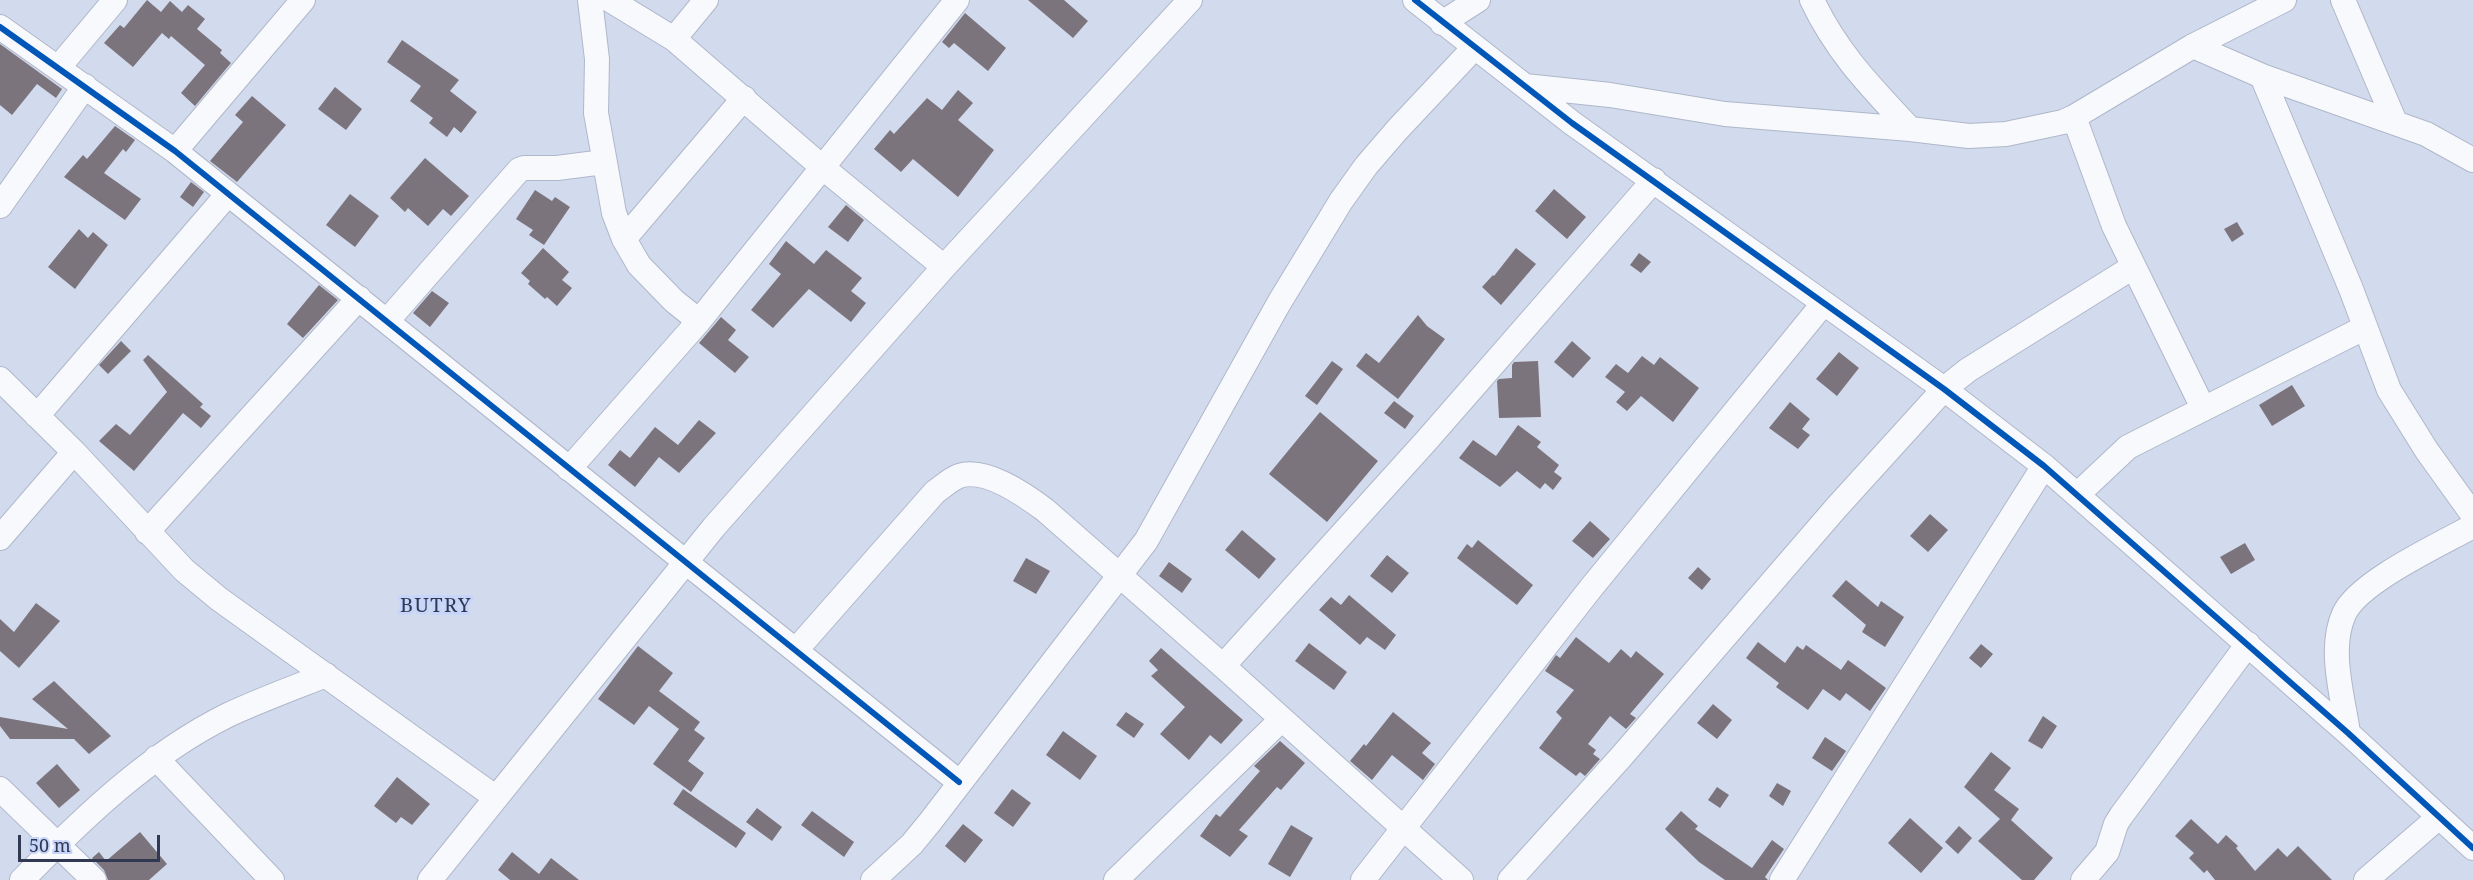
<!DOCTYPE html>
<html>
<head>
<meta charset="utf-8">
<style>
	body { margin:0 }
	#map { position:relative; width:2473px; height:880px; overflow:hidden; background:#d2daed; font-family:"Noto Serif",serif }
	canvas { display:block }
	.scale { position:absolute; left:18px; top:835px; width:142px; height:27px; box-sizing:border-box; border:3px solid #303951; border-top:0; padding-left:8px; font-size:18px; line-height:21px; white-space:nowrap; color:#303951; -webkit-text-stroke:4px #c6d5f9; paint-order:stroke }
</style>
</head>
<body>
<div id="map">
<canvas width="2473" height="880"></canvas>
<div class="scale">50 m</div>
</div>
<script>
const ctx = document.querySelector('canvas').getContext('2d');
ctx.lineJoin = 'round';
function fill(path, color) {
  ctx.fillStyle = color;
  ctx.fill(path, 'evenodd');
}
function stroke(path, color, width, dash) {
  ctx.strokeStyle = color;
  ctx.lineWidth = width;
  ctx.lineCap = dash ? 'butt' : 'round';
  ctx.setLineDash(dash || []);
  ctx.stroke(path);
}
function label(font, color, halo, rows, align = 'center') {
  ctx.font = font + ' "Noto Serif",serif';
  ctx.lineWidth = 6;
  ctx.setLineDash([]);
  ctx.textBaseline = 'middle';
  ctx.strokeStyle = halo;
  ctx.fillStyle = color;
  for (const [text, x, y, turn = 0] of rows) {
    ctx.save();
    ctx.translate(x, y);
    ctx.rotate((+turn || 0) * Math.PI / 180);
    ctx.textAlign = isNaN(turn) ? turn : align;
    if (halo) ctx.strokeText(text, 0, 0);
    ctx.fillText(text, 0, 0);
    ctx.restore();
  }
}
const building = new Path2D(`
	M147 0 161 12 170 1 182 12 188 5 205 19 197 29 222 50 220 53 231 63 195 106 181 93 205 65 171 36 169 39 162 33 133 67 104 43 120 25 124 28Z
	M1028 0H1064L1088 21 1073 38Z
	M965 13 1006 48 988 71 954 43 949 48 942 42Z
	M402 40 459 80 450 91 477 112 461 133 454 127 447 137 429 123 433 118 410 101 421 86 387 62Z
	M0 44 62 89 56 98 37 84 12 115 0 105Z
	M335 87 362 109 346 130 318 109Z
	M958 90 973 103 958 120 994 150 958 197 913 159 901 172 874 149 890 130 894 134 927 98 942 110Z
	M252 96 286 125 237 182 210 161 243 122 235 115Z
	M115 126 135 140 126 152 123 149 104 173 141 199 125 220 64 177 83 155 87 159Z
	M425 158 469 196 451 216 443 209 428 226 408 208 405 212 390 198Z
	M191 182 204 192 193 207 180 197Z
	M1554 189 1586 217 1567 239 1535 211Z
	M535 190 552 201 555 197 570 207 544 245 529 235 533 230 516 219Z
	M350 194 379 216 355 247 326 225Z
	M846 205 864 220 848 242 828 227Z
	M2237 222 2244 234 2232 242 2224 229Z
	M79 229 88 238 93 232 108 245 75 289 48 267Z
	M786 241 814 264 826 250 862 278 851 291 866 303 851 322 809 289 773 328 751 310 781 274 769 264Z
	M543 248 569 272 562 280 572 288 557 306 547 297 545 299 528 284 530 281 521 273Z
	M1516 248 1536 264 1501 305 1482 287 1493 275 1494 276Z
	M1639 253 1651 262 1641 273 1630 265Z
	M319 285 338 300 303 338 287 324Z
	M432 291 449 303 430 327 413 313Z
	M1418 315 1427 326 1445 339 1398 399 1356 366 1366 353 1379 363Z
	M721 317 736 330 728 340 749 357 735 373 699 343Z
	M121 341 131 351 108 374 99 365Z
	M1572 341 1591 358 1573 378 1554 362Z
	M1839 352 1859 368 1837 396 1816 379Z
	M148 355 203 404 200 407 211 416 201 428 183 413 134 471 99 441 116 424 130 435 167 392 143 360Z
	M1642 356 1654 365 1660 357 1699 388 1673 422 1641 396 1627 411 1616 402 1625 392 1605 377 1616 364 1628 373Z
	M1332 361 1343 369 1317 405 1305 396Z
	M1538 361 1541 417 1499 418 1497 381 1499 379 1512 378V365L1514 362Z
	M2292 385 2305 406 2272 426 2259 405Z
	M1394 401 1414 416 1405 429 1384 413Z
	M1790 402 1810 419 1802 429 1810 435 1798 449 1769 428Z
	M1320 412 1378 461 1327 522 1269 474Z
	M699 420 716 433 679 473 659 457 635 487 608 465 620 450 630 458 655 427 678 445Z
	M1518 425 1541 442 1537 447 1559 465 1554 472 1562 478 1553 490 1545 483 1540 489 1517 471 1500 487 1459 458 1473 440 1496 456Z
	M1930 514 1948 530 1928 552 1910 536Z
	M1590 521 1610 539 1593 558 1572 541Z
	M1242 530 1276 559 1259 579 1225 550Z
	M1478 540 1533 585 1517 605 1457 558 1467 544 1472 548Z
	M2245 543 2255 560 2231 574 2220 557Z
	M1387 555 1409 573 1392 593 1370 576Z
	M1026 558 1050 571 1036 594 1013 581Z
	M1169 562 1192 579 1182 593 1159 576Z
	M1698 567 1711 579 1702 590 1688 578Z
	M1846 580 1878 607 1881 601 1904 617 1885 647 1862 632 1866 625 1832 596Z
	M1349 595 1396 635 1385 650 1367 637 1360 645 1319 610 1331 597 1341 605Z
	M36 603 60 621 19 668 0 651V619L14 632Z
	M1576 637 1609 663 1621 649 1631 658 1636 651 1664 674 1630 714 1636 718 1626 729 1610 716 1588 744 1596 750 1593 754 1600 759 1585 776 1580 772 1576 776 1539 748 1562 718 1556 712 1574 690 1545 671 1556 655 1560 658Z
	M1758 642 1785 663 1797 646 1803 650 1806 645 1841 670 1848 660 1886 688 1870 711 1846 693 1840 701 1823 689 1808 710 1776 687 1779 683 1746 658Z
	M1309 643 1347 672 1334 690 1295 661Z
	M1981 644 1993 654 1981 668 1969 658Z
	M638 646 673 673 659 691 700 722 694 730 705 738 688 761 704 773 691 792 653 764 679 729 649 706 634 725 598 699Z
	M1161 648 1243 720 1221 744 1210 735 1189 760 1160 734 1185 707 1151 676 1158 670 1149 661Z
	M54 681 111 736 89 754 74 739H10L0 726V717L68 729 32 699Z
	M1713 704 1732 720 1717 739 1697 723Z
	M1126 712 1144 724 1134 738 1116 725Z
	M1393 712 1431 743 1422 753 1435 764 1423 780 1392 755 1372 780 1350 761 1364 744 1366 746Z
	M2043 716 2057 726 2042 749 2028 741Z
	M1063 731 1097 756 1080 780 1046 755Z
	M1825 737 1846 751 1832 771 1812 758Z
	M1280 741 1305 763 1281 790 1277 787 1239 830 1248 836 1230 857 1200 836 1216 814 1220 817 1260 771 1254 766Z
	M1991 752 2011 768 1994 790 2019 809 2011 820 2053 858 2034 880H2022L1978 841 2000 819 1964 787Z
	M57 764 80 790 59 808 36 783Z
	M397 777 430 804 412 825 401 817 396 823 374 806Z
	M1777 783 1791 791 1783 806 1769 796Z
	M1717 787 1729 795 1720 808 1708 800Z
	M683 789 746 833 736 848 673 804Z
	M1012 789 1031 803 1013 827 994 813Z
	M757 808 782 827 772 841 746 822Z
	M812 811 854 842 844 857 801 825Z
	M1681 811 1698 826 1695 829 1752 868 1772 840 1784 849 1765 877 1768 880H1725L1699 862 1665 829Z
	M1910 818 1943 848 1921 873 1888 843Z
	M2191 819 2218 844 2226 835 2238 846 2236 848 2255 871 2278 848 2287 857 2298 846 2332 880H2215L2207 870 2204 873 2189 858 2194 853 2175 836Z
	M963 824 983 840 965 863 945 846Z
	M1291 825 1313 838 1290 877 1268 864Z
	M1959 826 1972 838 1958 854 1945 842Z
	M140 832 167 864 149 880H108L104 870 92 858 99 852 106 861Z
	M512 852 539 874 551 858 579 880H510L498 870Z`);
const minor = new Path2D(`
	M590 0 597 59 596 113 614 213 624 239 639 265 674 301 699 321
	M610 0 674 39 822 167 944 267
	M1415 0 1572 123 1944 389 2044 466 2348 733 2473 848
	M1812 0C1837 53 1871 87 1910 129
	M2343 0 2395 122
	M1442 23 1478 0
	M0 27 175 151 959 782
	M674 39 706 0
	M2193 46 2262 76 2426 134 2473 160
	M58 68 115 0
	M2262 76 2351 289 2389 390 2427 451 2473 515
	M1525 86 1610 95 1725 114 1910 129 1969 136 2006 134 2063 122 2074 117 2193 46 2284 0
	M2074 117 2114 226 2203 408
	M175 151 303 0
	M0 206 85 86
	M624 239 744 98
	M387 321 519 170 524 168H557L604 162
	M0 379 74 452 184 570 219 599 495 797
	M37 416 228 194
	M569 469 699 321 957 0
	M2078 494 2128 447 2364 328
	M147 532 359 298
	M0 538 74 452
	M796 650 935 492C942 487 951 479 959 476 985 467 1025 495 1045 510L1223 666 1461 880
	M1223 666 1427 440 1654 180
	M2348 733C2343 697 2328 649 2344 614 2358 582 2441 544 2473 526
	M156 758 272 880
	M0 789 94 880
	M22 880C83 818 149 754 228 715 260 700 293 688 326 675
	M430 880 714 527 944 267 1190 0
	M873 880 912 844 930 822 1146 541 1279 303 1341 201 1366 166 1397 130 1474 48
	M1116 880 1282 719
	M1363 880 1591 588 1823 304
	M1510 880 1621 757 1836 508 1944 389 1968 370 2133 267
	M1782 880 2044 466
	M2083 880 2107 852 2116 824 2121 816 2248 644
	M2366 880 2439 817`);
const cycleway = new Path2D(`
	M1415 0 1572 123 1944 389 2044 466 2348 733 2473 848
	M0 27 175 151 959 782`);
const quarterNames = [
	["BUTRY",436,606]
];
fill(building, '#7c747c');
stroke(minor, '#afb7ca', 26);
stroke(minor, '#f8f9fc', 24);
stroke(cycleway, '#0057b8', 6);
ctx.letterSpacing = '1.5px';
label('20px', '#303951', '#c6d5f9', quarterNames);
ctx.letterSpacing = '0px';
</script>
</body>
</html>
